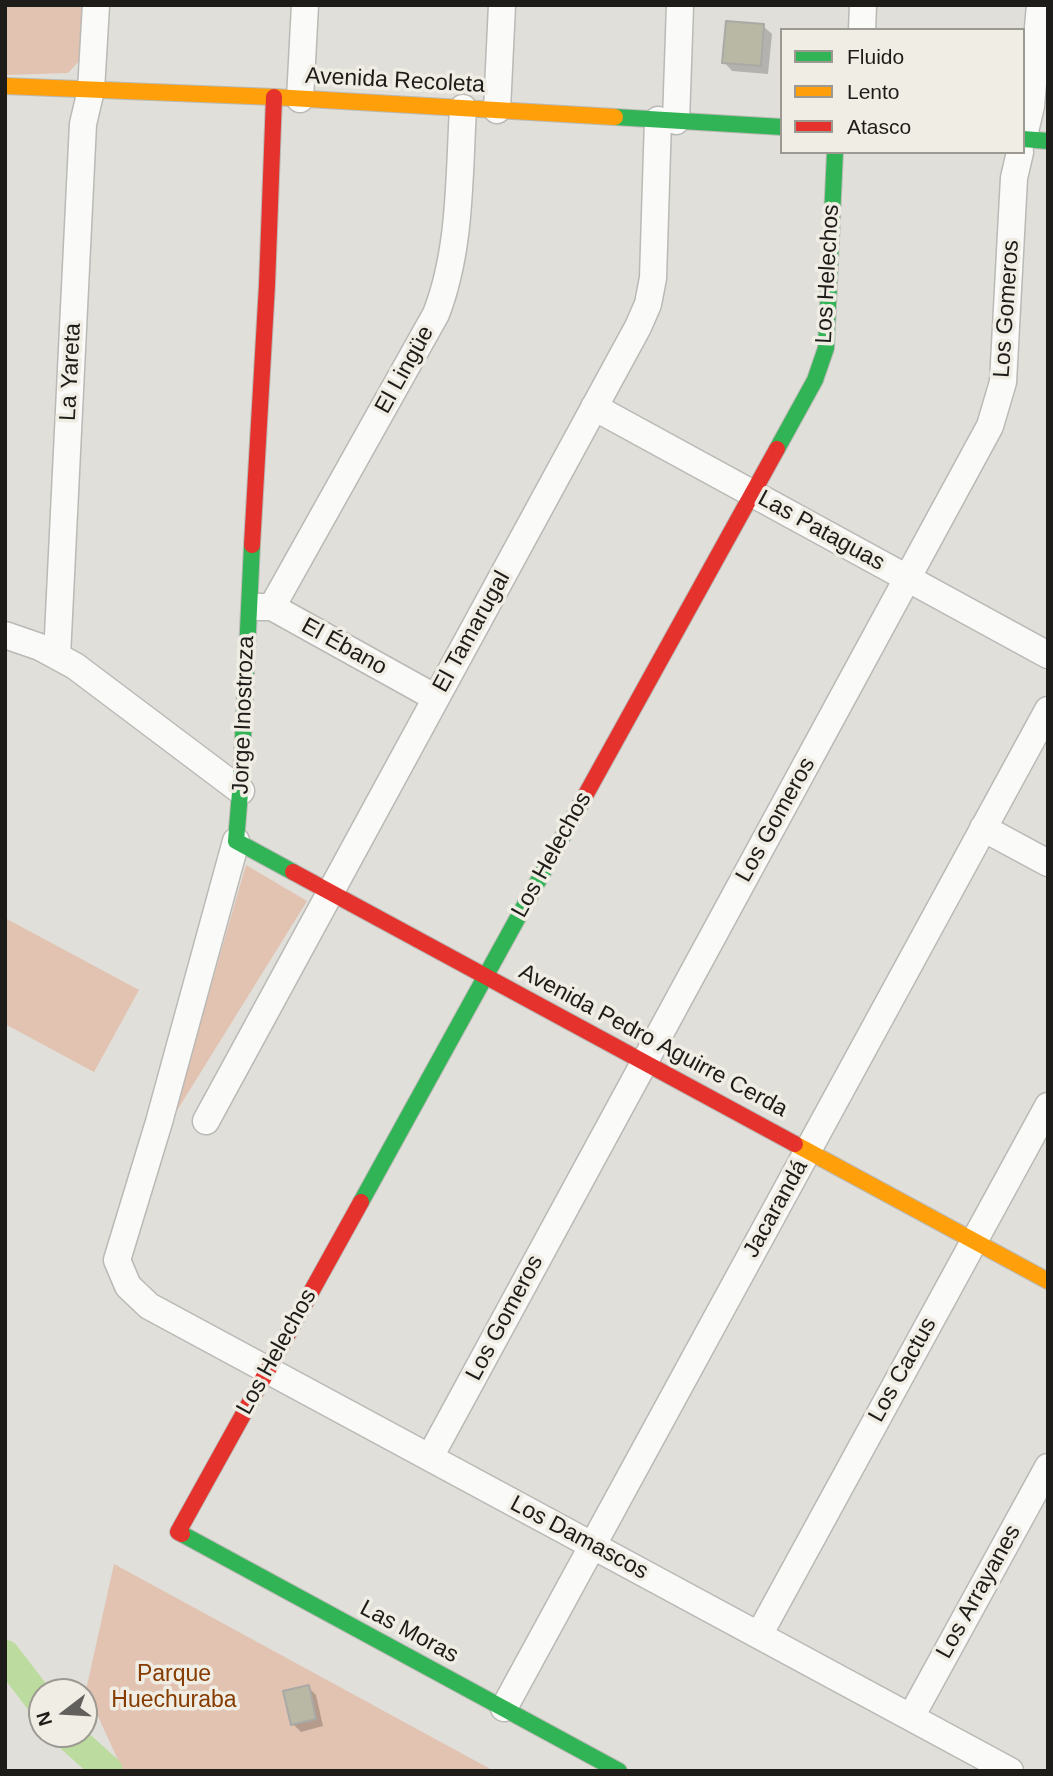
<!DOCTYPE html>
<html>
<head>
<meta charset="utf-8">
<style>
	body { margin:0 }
	#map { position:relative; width:1053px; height:1776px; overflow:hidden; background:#e0dfda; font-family:Arial,sans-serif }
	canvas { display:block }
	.frame { position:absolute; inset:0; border:7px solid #1e1c19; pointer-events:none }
	.legend { position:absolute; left:780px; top:28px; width:245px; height:126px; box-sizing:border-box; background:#f0ede4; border:2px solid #9c9993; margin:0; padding:9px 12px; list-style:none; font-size:21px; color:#1e1c19 }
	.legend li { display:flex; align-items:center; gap:14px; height:35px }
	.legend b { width:35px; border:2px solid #9c9993 }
	.north { position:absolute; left:28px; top:1678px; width:70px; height:70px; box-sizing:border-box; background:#f0ede4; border:2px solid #9c9993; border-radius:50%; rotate:253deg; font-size:19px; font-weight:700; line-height:28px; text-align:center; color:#1e1c19 }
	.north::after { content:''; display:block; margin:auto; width:24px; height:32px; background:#62605d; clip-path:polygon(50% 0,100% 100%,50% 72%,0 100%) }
</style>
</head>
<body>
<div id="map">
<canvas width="1053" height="1776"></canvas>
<div class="frame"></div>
<ul class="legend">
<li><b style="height:9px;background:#30b455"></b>Fluido</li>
<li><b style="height:9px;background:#ff9f0a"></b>Lento</li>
<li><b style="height:9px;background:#e5322d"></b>Atasco</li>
</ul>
<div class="north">N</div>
</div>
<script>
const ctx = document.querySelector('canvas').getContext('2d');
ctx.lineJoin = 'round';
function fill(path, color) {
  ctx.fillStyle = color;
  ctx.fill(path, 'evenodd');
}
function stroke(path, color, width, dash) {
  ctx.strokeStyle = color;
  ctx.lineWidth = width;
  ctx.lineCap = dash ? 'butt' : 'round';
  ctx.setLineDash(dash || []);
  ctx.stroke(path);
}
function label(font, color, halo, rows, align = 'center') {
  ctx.font = font + ' Arial,sans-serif';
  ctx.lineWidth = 7;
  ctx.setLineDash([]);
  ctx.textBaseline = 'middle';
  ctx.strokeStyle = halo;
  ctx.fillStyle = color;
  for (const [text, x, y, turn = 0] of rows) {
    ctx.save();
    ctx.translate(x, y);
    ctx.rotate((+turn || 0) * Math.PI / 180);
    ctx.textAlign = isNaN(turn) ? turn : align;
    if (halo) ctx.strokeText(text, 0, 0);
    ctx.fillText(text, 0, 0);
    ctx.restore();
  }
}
const green = new Path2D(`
	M5 5H83L80 60 68 73 5 75Z
	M246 865 307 901 173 1117Z
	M5 918 139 990 94 1072 5 1024Z
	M114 1564 494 1771H123L86 1690Z`);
const shadow = new Path2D(`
	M763 26 772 34 768 74 732 71 724 62Z
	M308 1687 316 1695 323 1726 301 1732 293 1724Z`);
const canal = new Path2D(`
	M5 1655 42 1703
	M67 1734 108 1771`);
const building = new Path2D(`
	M726 21 764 24 761 66 722 63Z
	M309 1685 316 1719 291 1725 283 1691Z`);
const street = new Path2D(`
	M862 30 863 5
	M300 99 305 5
	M497 110 502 5
	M676 121 680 5
	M1023 140 1031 106 1040 5
	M594 407 1048 655
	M255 607H272L436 698
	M272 607 436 314C461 250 459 177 463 108
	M5 635 40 647 75 666 241 791
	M57 656 83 124 91 90 96 5
	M983 828 1048 863
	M236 841 159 1122 117 1260 128 1286 149 1306 1010 1771
	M206 1121 638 327 648 304 653 278 658 120
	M430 1457 990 426 1003 382 1014 178 1020 152
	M759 1635 1048 1106
	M504 1708 1048 710
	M911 1717 1048 1467`);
const fast = new Path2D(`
	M615 117 782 127
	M1023 139 1048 141
	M777 449 815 380 826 348 835 152
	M252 545 241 780 236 841 293 872
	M361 1202 580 805
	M182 1534 619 1771`);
const slow = new Path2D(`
	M5 86 274 97 615 117
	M795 1144 1048 1281`);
const jam = new Path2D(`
	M252 545 267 285 274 97
	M580 805 777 449
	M293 872 795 1144
	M182 1534 178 1532 361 1202`);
const streetNames = [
	["Avenida Recoleta",395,81,3],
	["Los Helechos",828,274,-87],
	["Los Gomeros",1007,309,-86],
	["El Lingüe",405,370,-61],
	["La Yareta",71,372,-87],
	["Las Pataguas",821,531,29],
	["El Tamarugal",472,632,-61],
	["El Ébano",344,647,29],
	["Jorge Inostroza",244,715,-88],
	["Los Gomeros",776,820,-61],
	["Los Helechos",552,855,-61],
	["Avenida Pedro Aguirre Cerda",653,1041,28],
	["Jacarandá",776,1209,-61],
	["Los Gomeros",505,1318,-62],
	["Los Helechos",277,1352,-61],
	["Los Cactus",903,1370,-61],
	["Los Damascos",579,1538,28],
	["Los Arrayanes",979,1592,-61],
	["Las Moras",409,1632,28]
];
const parkNames = [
	["Parque",174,1675],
	["Huechuraba",174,1701]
];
fill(green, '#e2c2b0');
fill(shadow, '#0003');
stroke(canal, '#bcdb9e', 30);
fill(building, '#b8b8a4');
stroke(building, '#aaa9a6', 2);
stroke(street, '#bab9b5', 29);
stroke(fast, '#bab9b5', 18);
stroke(slow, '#bab9b5', 18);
stroke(jam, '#bab9b5', 18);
stroke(street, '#fafaf9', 26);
stroke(fast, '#30b455', 16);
stroke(slow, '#ff9f0a', 16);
stroke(jam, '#e5322d', 16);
label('23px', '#1e1c19', '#f0ede4', streetNames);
label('23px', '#863b00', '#f0ede4', parkNames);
</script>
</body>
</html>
